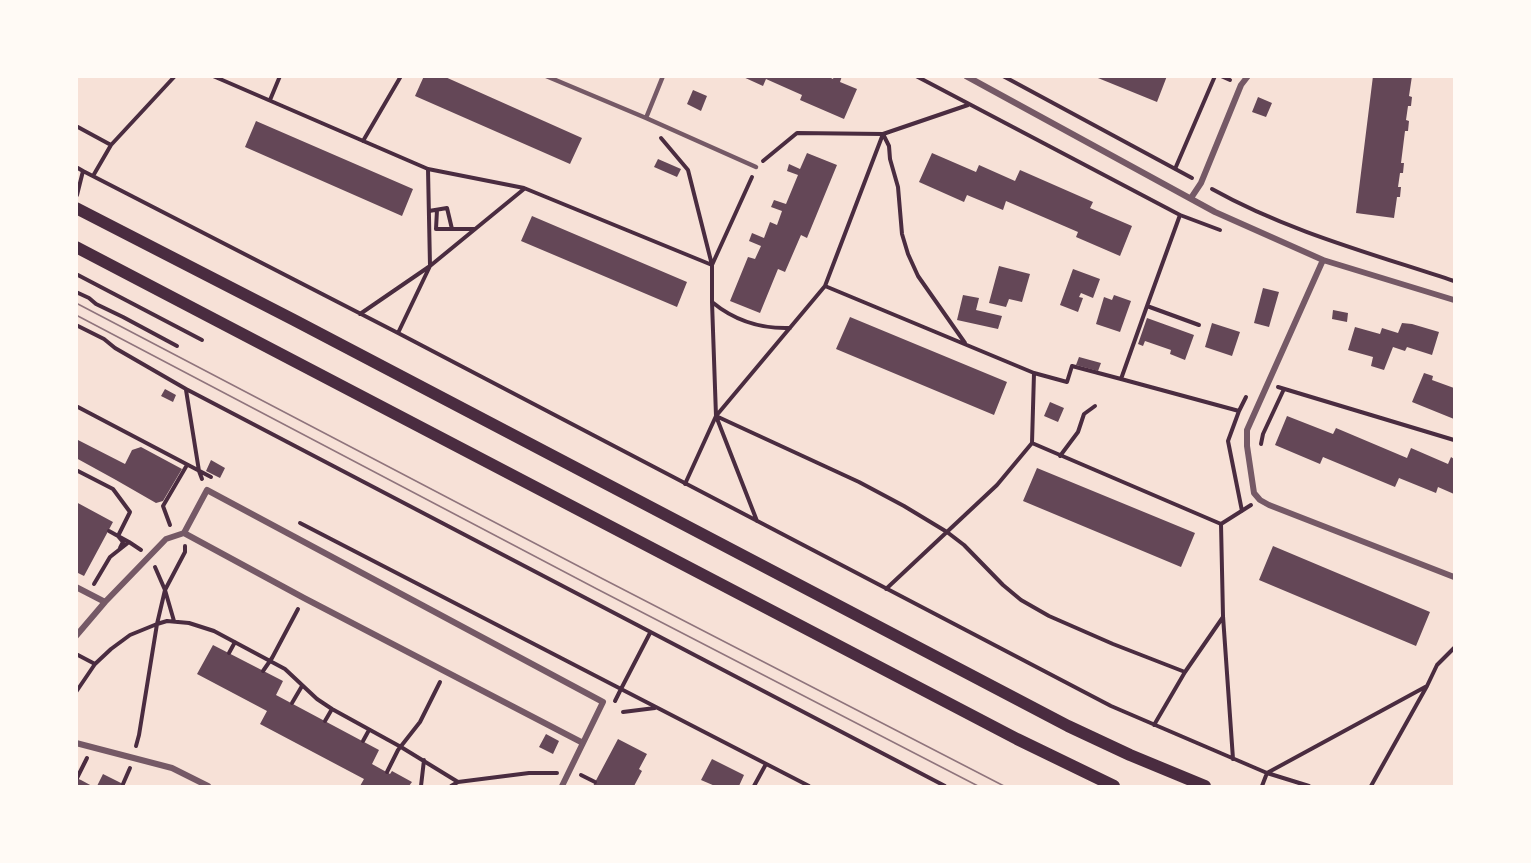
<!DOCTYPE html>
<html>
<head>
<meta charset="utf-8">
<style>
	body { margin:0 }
	#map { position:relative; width:1531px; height:863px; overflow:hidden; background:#f7e1d7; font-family:Arial,sans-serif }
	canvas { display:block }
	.frame { position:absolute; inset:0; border:78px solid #fffaf5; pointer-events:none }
</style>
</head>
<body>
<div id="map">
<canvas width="1531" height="863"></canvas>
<div class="frame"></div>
</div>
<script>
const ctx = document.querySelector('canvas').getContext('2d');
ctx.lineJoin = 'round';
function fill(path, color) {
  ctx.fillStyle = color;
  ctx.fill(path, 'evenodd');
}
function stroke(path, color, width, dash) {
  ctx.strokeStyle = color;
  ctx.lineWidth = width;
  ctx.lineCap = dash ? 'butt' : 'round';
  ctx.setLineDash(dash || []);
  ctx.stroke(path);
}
const building = new Path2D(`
	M424 76H443L582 138 570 164 415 96Z
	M741 76H827L833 79 834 76H842L840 82 857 89 844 119 800 100 802 95 766 79 763 86Z
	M1093 76H1167L1157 102Z
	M1373 76H1412L1409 96 1412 97 1411 106H1408L1406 120 1409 121 1408 131H1405L1401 163H1404L1403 173H1400L1398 187H1401L1400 197H1397L1394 218 1356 213Z
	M693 90 707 96 701 111 687 104Z
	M1258 97 1272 103 1266 117 1252 112Z
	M256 121 413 189 402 216 245 147Z
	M807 153 837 165 807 238 801 235 785 272 778 269 760 313 730 301 748 257 755 259 761 246 749 241 752 233 764 238 770 222 777 225 782 211 771 207 774 200 786 204 798 175 787 171 789 164 800 169Z
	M932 153 976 172 979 165 1015 181 1020 170 1093 202 1090 208 1132 226 1120 256 1076 237 1078 232 1006 201 1003 210 967 195 964 202 919 182Z
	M658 159 681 169 677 177 654 167Z
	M532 216 687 282 677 307 521 241Z
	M999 266 1030 274 1022 302 1009 299 1006 307 989 303Z
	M1073 269 1100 279 1093 298 1081 293 1079 297 1083 298 1078 312 1060 305Z
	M1263 288 1279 292 1269 327 1254 323Z
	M963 295 979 298 976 310 1002 316 998 329 957 320Z
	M1114 295 1131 301 1120 332 1096 324 1104 297 1112 300Z
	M1333 310 1348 313 1347 322 1332 319Z
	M850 317 1007 382 994 415 836 349Z
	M1147 318 1194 335 1185 360 1170 354 1171 350 1145 341 1143 346 1138 344Z
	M1212 323 1240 332 1232 356 1205 347Z
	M1402 323 1412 324 1439 332 1432 355 1407 347 1405 351 1393 347 1384 370 1371 366 1373 357 1348 350 1355 327 1380 334 1382 328 1398 333Z
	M1079 357 1101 363 1098 371 1076 365Z
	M1424 373 1433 376 1432 380 1454 388V419L1412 402Z
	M165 389 176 395 173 402 161 396Z
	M1050 402 1064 408 1058 422 1044 416Z
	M1287 416 1333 434 1336 428 1407 458 1411 448 1448 464 1451 457 1454 459V494L1438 487 1436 493 1399 478 1395 487 1323 457 1320 464 1275 445Z
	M76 439 125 464 132 450 141 447 182 469 163 501 156 503 116 480 76 458Z
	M211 460 225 468 220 478 206 471Z
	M1037 468 1195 533 1181 567 1023 501Z
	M76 502 113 522 84 576 76 572Z
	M1273 546 1430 612 1416 646 1259 580Z
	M213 645 283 681 276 695 379 750 372 764 390 774 392 771 412 782 409 786H360L364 779 260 724 267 711 197 674Z
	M546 734 559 741 553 754 539 747Z
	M618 739 647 754 639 769 642 771 634 786H593Z
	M712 759 744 775 739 786H715L701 780Z
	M103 774 127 786H97Z
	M76 778 81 780 92 786H76Z`);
const path = new Path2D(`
	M213 76 428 169 524 188 712 265 688 170 661 138
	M916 76 1180 215 1147 306 1199 325
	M1003 76 1192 178
	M1221 76 1230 80
	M270 100 280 76
	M76 126 111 145
	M363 141 401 76
	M763 161 797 133 883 134 889 146 890 159 898 187 902 234 908 254 918 276 965 343
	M76 167 83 171 77 195
	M1175 169 1215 76
	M83 171 398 333 1111 706 1267 773 1309 786
	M93 176 111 145 175 76
	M752 177 712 265V302L716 416 757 521
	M1212 189C1287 231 1373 254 1454 281
	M437 210 436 229H452
	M429 211 447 208 452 229H474
	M1180 215 1220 230
	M76 274 202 340
	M825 286 1034 373 1067 382 1072 366 1121 379 1147 306
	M76 292 89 298 96 304 123 317 177 346
	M712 302C735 321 760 329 790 328
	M360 314 430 266 524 189
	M76 325 104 339 115 348 186 389 945 786
	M398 333 430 266 428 169
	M1034 373 1032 443 1221 524
	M1121 379 1239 411 1246 397
	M1278 387 1454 440
	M186 390 199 471 202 479
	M76 406 211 477
	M1239 411 1228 441 1242 511
	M716 416 859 482 904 506 947 532 964 545 1003 585 1021 600 1049 616 1113 644 1185 672
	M1261 444 1263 434 1284 389
	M1060 456 1078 432 1084 414 1095 406
	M76 470 113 489 130 512 118 536 129 542
	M685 484 716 416 825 286 883 134 968 105
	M300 523 621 689 650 633
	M170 525 163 506 187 465
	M109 531 118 536 123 542 120 548
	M155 567 165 590 174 621
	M94 584 110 557 129 542 141 550
	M886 589 997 485 1032 443
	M229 653 235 642
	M76 654 95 664
	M263 671 272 658 298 609
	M76 692 95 664 111 649 130 635 157 624 167 621 189 623 214 631 285 669 317 699 332 709 401 747 458 782
	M615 701 621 689 809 786
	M292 703 302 686
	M623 712 655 708
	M325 721 332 709
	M1154 725 1185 672 1223 617
	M363 741 369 730
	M136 746 139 735 157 624 165 590 185 552V546
	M1233 759 1223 616 1221 524 1251 505
	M387 772 398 750 420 722 440 682
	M581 775 595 782
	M77 778 87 758
	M123 784 130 768
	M421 786 424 760
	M451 786 458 782 529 773H557
	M754 786 766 764
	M1262 786 1267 773 1427 686
	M1371 786 1427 686 1437 665 1454 648`);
const service = new Path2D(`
	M546 76 646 118
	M663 76 646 118 756 167`);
const minor = new Path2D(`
	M966 76 1215 212 1323 260 1454 300
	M1191 198 1201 183 1241 85 1248 76
	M1323 260 1247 430V446L1254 493 1260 500 1269 505 1454 577
	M76 587 105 602
	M76 636 105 602 166 539 184 533
	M76 743 172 768 208 786
	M562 786 603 702 207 490 184 533 304 598 583 743`);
const secondary = new Path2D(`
	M76 208 294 320 1068 726 1130 755 1205 786
	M76 247 1017 739 1114 786`);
const tram = new Path2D(`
	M76 303 603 579 1004 786
	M76 315 597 589 978 786`);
fill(building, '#644757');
stroke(path, '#4a2c40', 4);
stroke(service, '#755966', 4.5);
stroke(minor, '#755966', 6);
stroke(secondary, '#4a2c40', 12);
stroke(tram, '#8f747c', 1.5);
</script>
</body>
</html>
